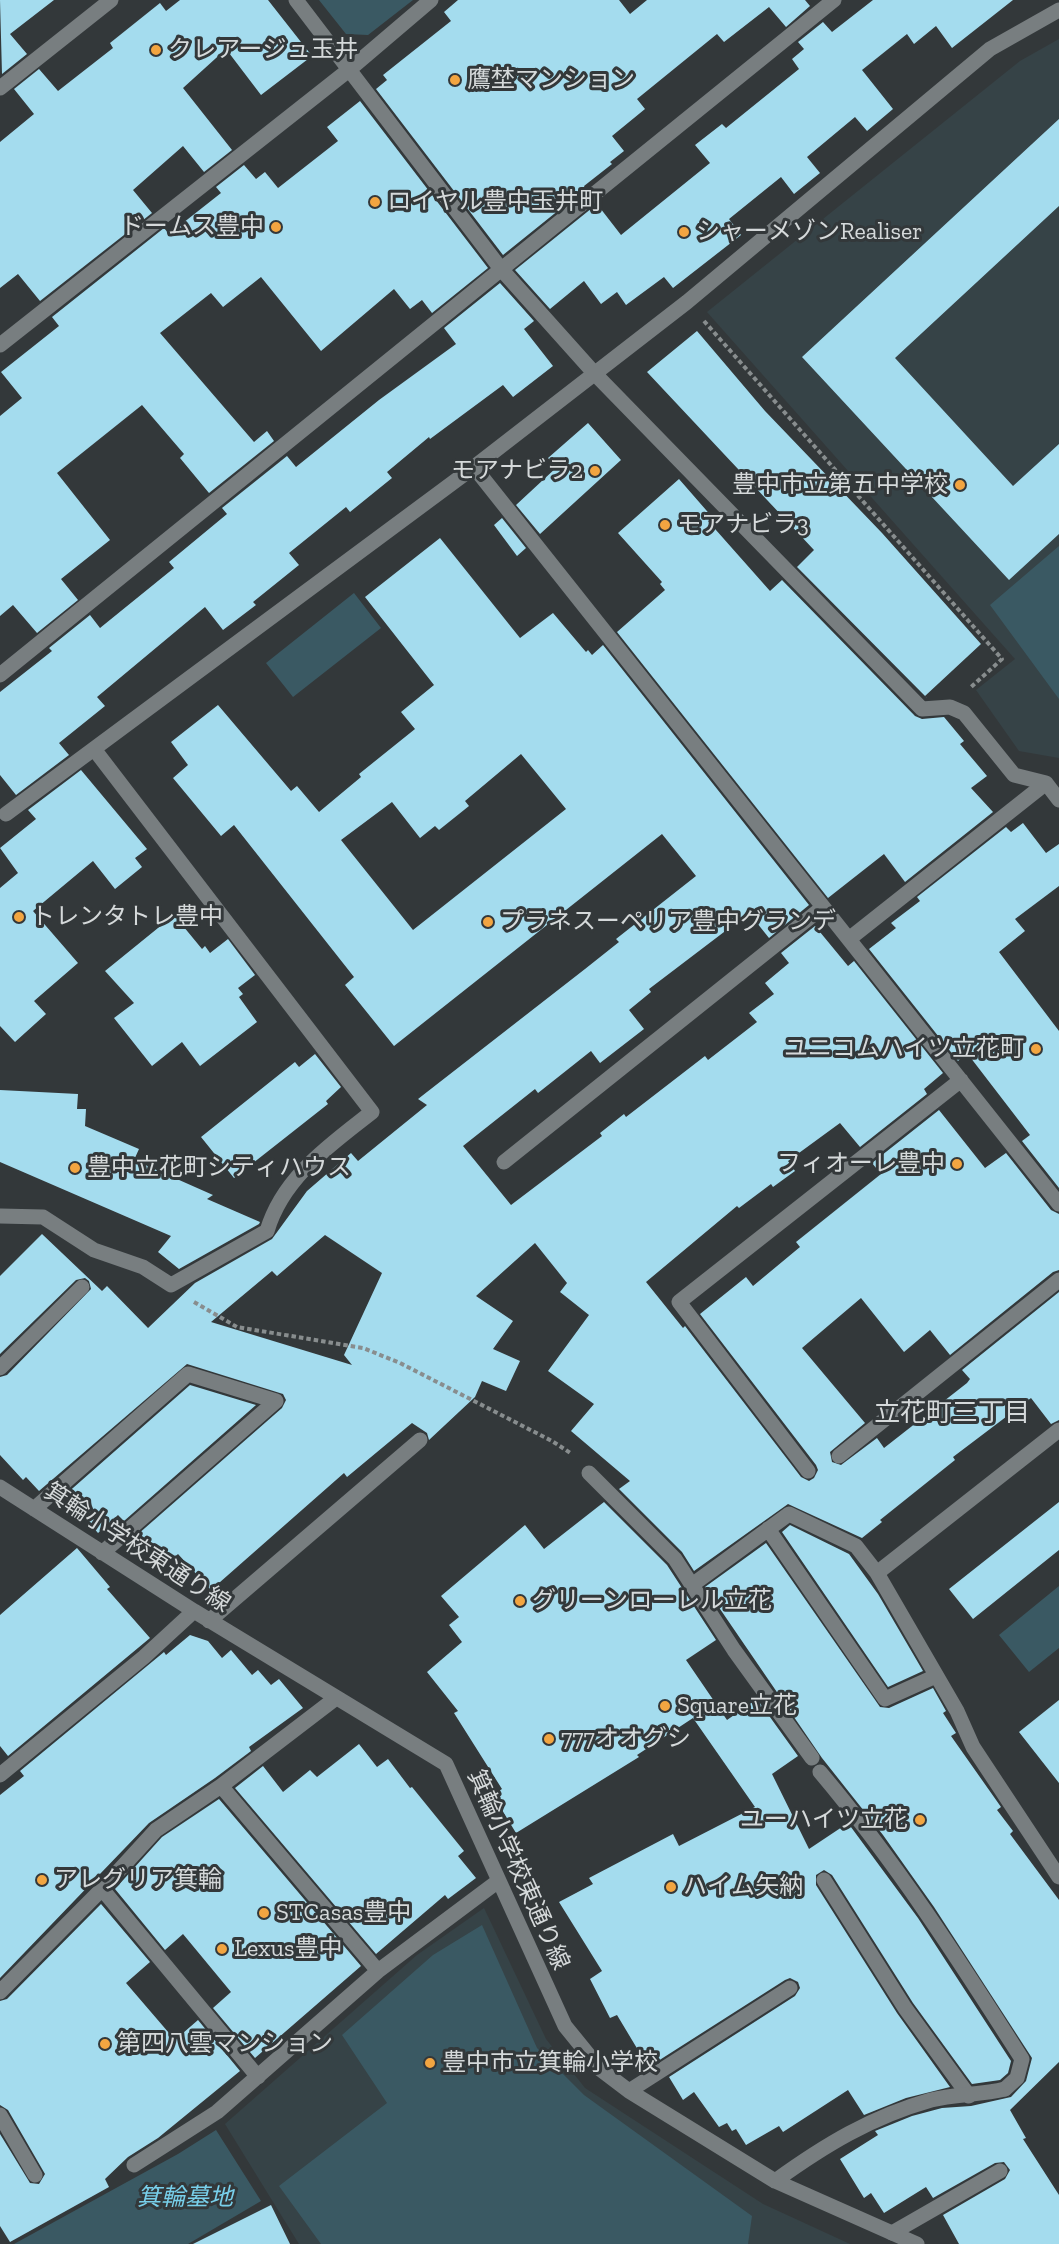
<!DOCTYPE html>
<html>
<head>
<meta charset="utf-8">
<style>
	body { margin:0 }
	canvas { display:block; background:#33383a }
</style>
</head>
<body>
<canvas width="1059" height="2244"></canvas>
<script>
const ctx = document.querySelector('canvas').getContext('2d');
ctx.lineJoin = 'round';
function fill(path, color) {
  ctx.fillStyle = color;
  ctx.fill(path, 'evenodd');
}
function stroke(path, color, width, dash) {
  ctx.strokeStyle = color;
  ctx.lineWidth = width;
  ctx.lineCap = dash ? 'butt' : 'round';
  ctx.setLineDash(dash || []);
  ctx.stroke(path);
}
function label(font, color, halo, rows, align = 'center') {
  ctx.font = font + ' "Zilla Slab","Noto Sans JP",serif';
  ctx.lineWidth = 6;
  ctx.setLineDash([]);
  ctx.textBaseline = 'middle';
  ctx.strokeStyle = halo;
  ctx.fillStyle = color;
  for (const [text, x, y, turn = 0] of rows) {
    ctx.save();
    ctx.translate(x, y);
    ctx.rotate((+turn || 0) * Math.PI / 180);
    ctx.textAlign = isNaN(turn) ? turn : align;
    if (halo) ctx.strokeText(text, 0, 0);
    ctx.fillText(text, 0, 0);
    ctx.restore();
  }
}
const built = new Path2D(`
	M1059 39V758L1019 751 976 690 1015 659 707 312 1020 61Z
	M484 1908 546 2039 585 2088 763 2204 850 2244H299L225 2124 417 1955Z`);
const green = new Path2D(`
	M319 0H413L368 35 346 34Z
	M1059 546V699L990 605Z
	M354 593 381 628 293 697 266 663Z
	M1059 1586V1648L1029 1672 999 1635Z
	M482 1925 537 2048 584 2095 752 2216 748 2244H321L279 2186 387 2103 342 2035 433 1955Z
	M216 2130 261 2201 188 2244H14L178 2154Z`);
const building = new Path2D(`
	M0 0H54L10 34 27 54 2 74Z
	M180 0H268L312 56 261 95 226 49 183 88 232 150 204 172 183 146 133 190 152 213 40 301 18 274 0 288V142L34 114 14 89 39 69 58 91 113 48 110 43 160 3 166 11Z
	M458 0H619L630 14 647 0H805L810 6 786 27 769 7 724 42 717 34 637 99 645 109 612 136 624 151 610 162 612 164 584 186 585 189 503 255 376 89 387 80 383 75 451 21 444 12Z
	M873 0H1013L952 48 936 26 914 44 907 34 862 70 893 109 867 131 855 117 807 157 820 173 794 194 781 177 729 219 741 235 673 288 664 277 626 305 617 292 601 304 584 281 550 309 515 270 597 204 621 235 710 163 695 145 722 124 726 128 799 69 792 59 804 49 798 42 823 22 832 32Z
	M360 101 488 268 432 313 422 300 410 309 394 289 321 351 261 277 223 307 211 293 160 333 254 442 267 431 274 441 209 493 180 458 184 454 142 405 57 473 110 540 61 579 78 600 37 633 13 605 0 616V416L22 398 1 372 59 326 52 317 164 228 169 234 221 193 216 187 244 165 256 179 265 172 278 188 338 141 327 127Z
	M1059 119V206L895 358 1013 486 1059 444V534L1009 580 802 357Z
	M500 283 534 321 524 329 553 366 513 397 503 385 430 439 429 437 387 472 392 478 350 512 346 507 289 553 299 565 253 602 256 605 223 630 205 607 97 697 105 706 59 743 69 755 16 795 0 775V692L52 651 49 648 90 615 100 628 174 568 169 562 227 514 222 508 287 456 296 467 379 400 456 344 444 328Z
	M697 331 765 411 882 533 981 644 925 696 928 699 797 567 814 550 647 372Z
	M588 423 621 460 540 534 516 505 557 467 548 458Z
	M679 479 713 518 708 521 770 591 782 580 915 716 922 719 944 717 964 741 960 744 987 776 971 788 993 812 905 882 884 854 828 898 617 632 665 590 660 584 662 582 618 533Z
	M502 518 526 548 517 556 494 525Z
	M440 538 520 638 553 613 586 652 588 650 592 655 603 645 809 905 769 938 749 913 649 989 651 992 629 1010 644 1029 600 1063 591 1051 538 1093 535 1089 463 1146 511 1205 602 1136 600 1133 624 1114 626 1117 705 1056 708 1060 757 1022 749 1013 774 994 765 983 789 963 781 953 815 926 848 966 854 961 943 1073 924 1089 927 1094 860 1147 840 1123 788 1161 795 1171 773 1187 771 1184 739 1208 737 1206 646 1282 683 1328 685 1326 801 1477 809 1481 814 1478 818 1470 816 1465 700 1314 746 1277 753 1286 800 1247 796 1242 881 1174 872 1163 939 1110 985 1168 1006 1153 1051 1210 1059 1214V1270L1053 1272 950 1355 930 1330 904 1352 861 1298 802 1348 865 1423 830 1452 832 1462 841 1465 877 1438 884 1448 967 1383 970 1379 962 1370 1059 1292V1420L1051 1424 1031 1398 953 1457 955 1460 880 1520 882 1522 862 1538 788 1504 694 1571 682 1552 619 1489 630 1481 571 1431 594 1404 548 1371 589 1315 560 1292 567 1283 535 1243 476 1296 513 1321 493 1349 520 1361 506 1391 482 1381 475 1397 429 1440 427 1433 412 1423 347 1477 344 1473 211 1590 178 1554 165 1566 137 1535 282 1408 286 1400 283 1394 187 1364 39 1491 26 1477 23 1480 0 1455V1377L7 1375 91 1289 89 1281 85 1278 76 1280 0 1354V1276L42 1234 102 1291 107 1286 148 1328 195 1283 272 1239 307 1191 351 1153 358 1161 427 1105 418 1099 585 969 619 942 616 939 696 876 662 834 394 1046 345 985 354 977 234 825 221 836 173 778 188 765 171 742 218 705 291 791 297 786 319 812 361 777 359 774 415 729 401 712 434 685 365 597ZM521 754 566 809 413 930 341 840 392 802 420 838 435 826 439 830 469 806 465 801ZM325 1235 382 1273 344 1355 352 1365 211 1322 272 1271 277 1276Z
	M81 770 147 849 135 858 142 867 115 889 93 861 33 911 78 963 34 1001 46 1014 15 1042 0 1026V888L18 873 0 848 36 819 28 810Z
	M1023 823 1046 853 1059 844V886L1015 919 1025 931 999 952 1059 1031V1188L1022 1141 1030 1135 967 1053 958 1061 869 949 896 928 891 923 920 901 917 897 1006 827 1011 832Z
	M174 915 202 949 205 946 210 953 228 939 255 975 238 988 243 994 239 997 257 1022 200 1066 182 1042 152 1066 114 1018 134 1003 105 971Z
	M315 1054 341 1087 326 1101 328 1104 234 1178 201 1137 295 1062 299 1067Z
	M0 1090 78 1094 77 1109H86L85 1126 139 1149 134 1160 213 1195 207 1199 260 1222 259 1224 179 1269 158 1252 171 1236 0 1162Z
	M190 1385 256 1405 124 1521 118 1515 98 1533 65 1495Z
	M604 1502 667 1565 716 1640 686 1660 727 1720 757 1699 798 1756 772 1774 809 1849 848 1823 918 1918 1011 2061 1008 2073 1000 2080 972 2084 913 2003 832 1875 824 1870 816 1875V1885L897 2013 950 2087 906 2098 864 2115 848 2090 783 2132 779 2126 746 2145 736 2129 732 2131 727 2123 719 2127 694 2092 683 2100 669 2077 795 1996 800 1988 798 1982 790 1978 785 1980 658 2061 654 2054 644 2060 617 2015 610 2018 590 1979 602 1971 559 1902 593 1884 589 1878 673 1834 679 1846 755 1807 693 1718 637 1755 639 1757 516 1833 493 1795 502 1789 454 1713 458 1711 427 1672 462 1642 449 1625 459 1617 441 1596 525 1525 544 1549Z
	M1059 1502V1550L973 1619 949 1589Z
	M790 1525 849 1554 878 1594 923 1671 888 1687 782 1532Z
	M766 1543 880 1707 889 1708 933 1688 946 1711 943 1713 956 1733 951 1736 1001 1807 997 1810 1013 1831 1010 1834 1059 1900V2062L1010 2110 1026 2138 1023 2139 1059 2195V2244H959L943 2215 1005 2179 1010 2170 1004 2162 995 2163 933 2198 926 2187 884 2213 871 2193 864 2198 840 2159 878 2135 875 2131 912 2116 942 2108 971 2106 1011 2097 1026 2081 1032 2058 934 1907 883 1835 822 1758 705 1587Z
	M77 1548 110 1587 107 1589 150 1638 8 1756 0 1746V1615Z
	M190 1635 208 1641 222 1658 231 1650 252 1675 258 1670 271 1685 279 1679 303 1708 249 1747 251 1751 215 1778 149 1823 0 1978V1795L24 1776 20 1771 164 1652 166 1655Z
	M1059 1700V1783L1019 1732Z
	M359 1744 377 1767 388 1759 410 1788 412 1787 464 1851 458 1856 476 1878 448 1899 445 1895 376 1954 235 1788 263 1766 283 1792 310 1770 317 1777Z
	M219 1799 361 1966 255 2058 213 2008 231 1992 183 1934 165 1950 115 1889 162 1837Z
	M101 1904 150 1962 126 1983 175 2040 198 2020 240 2071 158 2138 128 2157 105 2179 109 2187 10 2242 0 2226V2134L30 2183 39 2184 45 2174 8 2110 0 2105V2001L7 1999Z
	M271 2205 290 2244H193Z`);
const path = new Path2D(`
	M704 321 1002 659 970 688
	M194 1302 237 1327 363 1348 400 1363 552 1441 572 1454`);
const lane = new Path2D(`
	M0 1368 82 1287
	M820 1772C896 1862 959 1960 1022 2059L1017 2078 1005 2089
	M824 1880 905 2008 969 2096
	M892 2233 1000 2171`);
const street = new Path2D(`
	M296 0 501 269 595 374 922 709 950 707 964 713 1014 775 1046 783 1059 800
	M0 88 111 0
	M0 345 350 69 431 0
	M474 467 1059 1204
	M0 675 834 0
	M6 814 474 467 687 302 990 49 1059 10
	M849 939 1046 783
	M504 1162 823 907
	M0 1216 43 1217 94 1250 143 1267 171 1285 267 1231C283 1177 330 1145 372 1112L94 749
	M1059 1430 877 1573 957 1711 973 1747 1059 1877
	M839 1456 1059 1280
	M808 1471 679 1302 961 1080
	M589 1473 675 1559 734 1650 812 1758
	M0 1487 194 1611 446 1764 565 2026 600 2069 629 2091 775 2181 917 2244
	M34 1509 188 1374 276 1401 102 1553
	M768 1529 885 1699 936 1676
	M692 1585 789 1514 856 1546 877 1573
	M209 1621 420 1440
	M0 1775 144 1657 194 1611
	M221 1786 378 1971
	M102 1889 258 2077
	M0 1992 102 1889 156 1830 221 1786 336 1698
	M629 2091 790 1988
	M0 2115 35 2175
	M134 2165 217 2112 378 1971 497 1882
	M775 2181C825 2145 871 2117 931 2100 955 2094 981 2095 1005 2089`);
const markers = [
	[156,50,6,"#f2a541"],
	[455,80,6,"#f2a541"],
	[375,202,6,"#f2a541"],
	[276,227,6,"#f2a541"],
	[684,232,6,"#f2a541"],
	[595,471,6,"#f2a541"],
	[960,485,6,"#f2a541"],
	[665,525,6,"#f2a541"],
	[19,917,6,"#f2a541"],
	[488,922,6,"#f2a541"],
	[1036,1049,6,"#f2a541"],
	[957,1164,6,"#f2a541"],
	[75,1168,6,"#f2a541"],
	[520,1601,6,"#f2a541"],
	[665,1706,6,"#f2a541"],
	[549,1739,6,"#f2a541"],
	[920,1820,6,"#f2a541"],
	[42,1880,6,"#f2a541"],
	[671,1887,6,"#f2a541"],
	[264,1913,6,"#f2a541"],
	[222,1949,6,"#f2a541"],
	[105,2044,6,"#f2a541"],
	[430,2063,6,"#f2a541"]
];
const poiNames = [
	["クレアージュ玉井",168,50],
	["鷹埜マンション",467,80],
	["ロイヤル豊中玉井町",387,202],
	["ドームス豊中",264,227,"right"],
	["シャーメゾンRealiser",696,232],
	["モアナビラ2",583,471,"right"],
	["豊中市立第五中学校",948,485,"right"],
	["モアナビラ3",677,525],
	["トレンタトレ豊中",31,917],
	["プラネスーペリア豊中グランデ",500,922],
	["ユニコムハイツ立花町",1024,1049,"right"],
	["フィオーレ豊中",945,1164,"right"],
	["豊中立花町シティハウス",87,1168],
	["グリーンローレル立花",532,1601],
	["Square立花",677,1706],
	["777オオグシ",561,1739],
	["ユーハイツ立花",908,1820,"right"],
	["アレグリア箕輪",54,1880],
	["ハイム矢納",683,1887],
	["STCasas豊中",276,1913],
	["Lexus豊中",234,1949],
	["第四八雲マンション",117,2044],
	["豊中市立箕輪小学校",442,2063]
];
const streetNames = [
	["箕輪小学校東通り線",137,1548,33],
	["箕輪小学校東通り線",518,1870,66]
];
const parkNames = [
	["箕輪墓地",185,2198]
];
const neighbourhoodNames = [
	["立花町三丁目",952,1414]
];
fill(built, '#364347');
fill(green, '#3a5963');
fill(building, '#a4dcee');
stroke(path, '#888d8e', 4, [4.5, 3]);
stroke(lane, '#787e80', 15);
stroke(street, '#787e80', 15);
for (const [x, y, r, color] of markers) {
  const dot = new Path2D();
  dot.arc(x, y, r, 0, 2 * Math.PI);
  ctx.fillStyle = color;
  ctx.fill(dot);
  stroke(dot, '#33383a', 2);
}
label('24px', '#d5d9da', '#33383a', poiNames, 'left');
label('24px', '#d5d9da', '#33383a', streetNames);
label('italic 24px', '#78cfea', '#33383a', parkNames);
label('26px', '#d5d9da', '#33383a', neighbourhoodNames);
</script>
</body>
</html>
